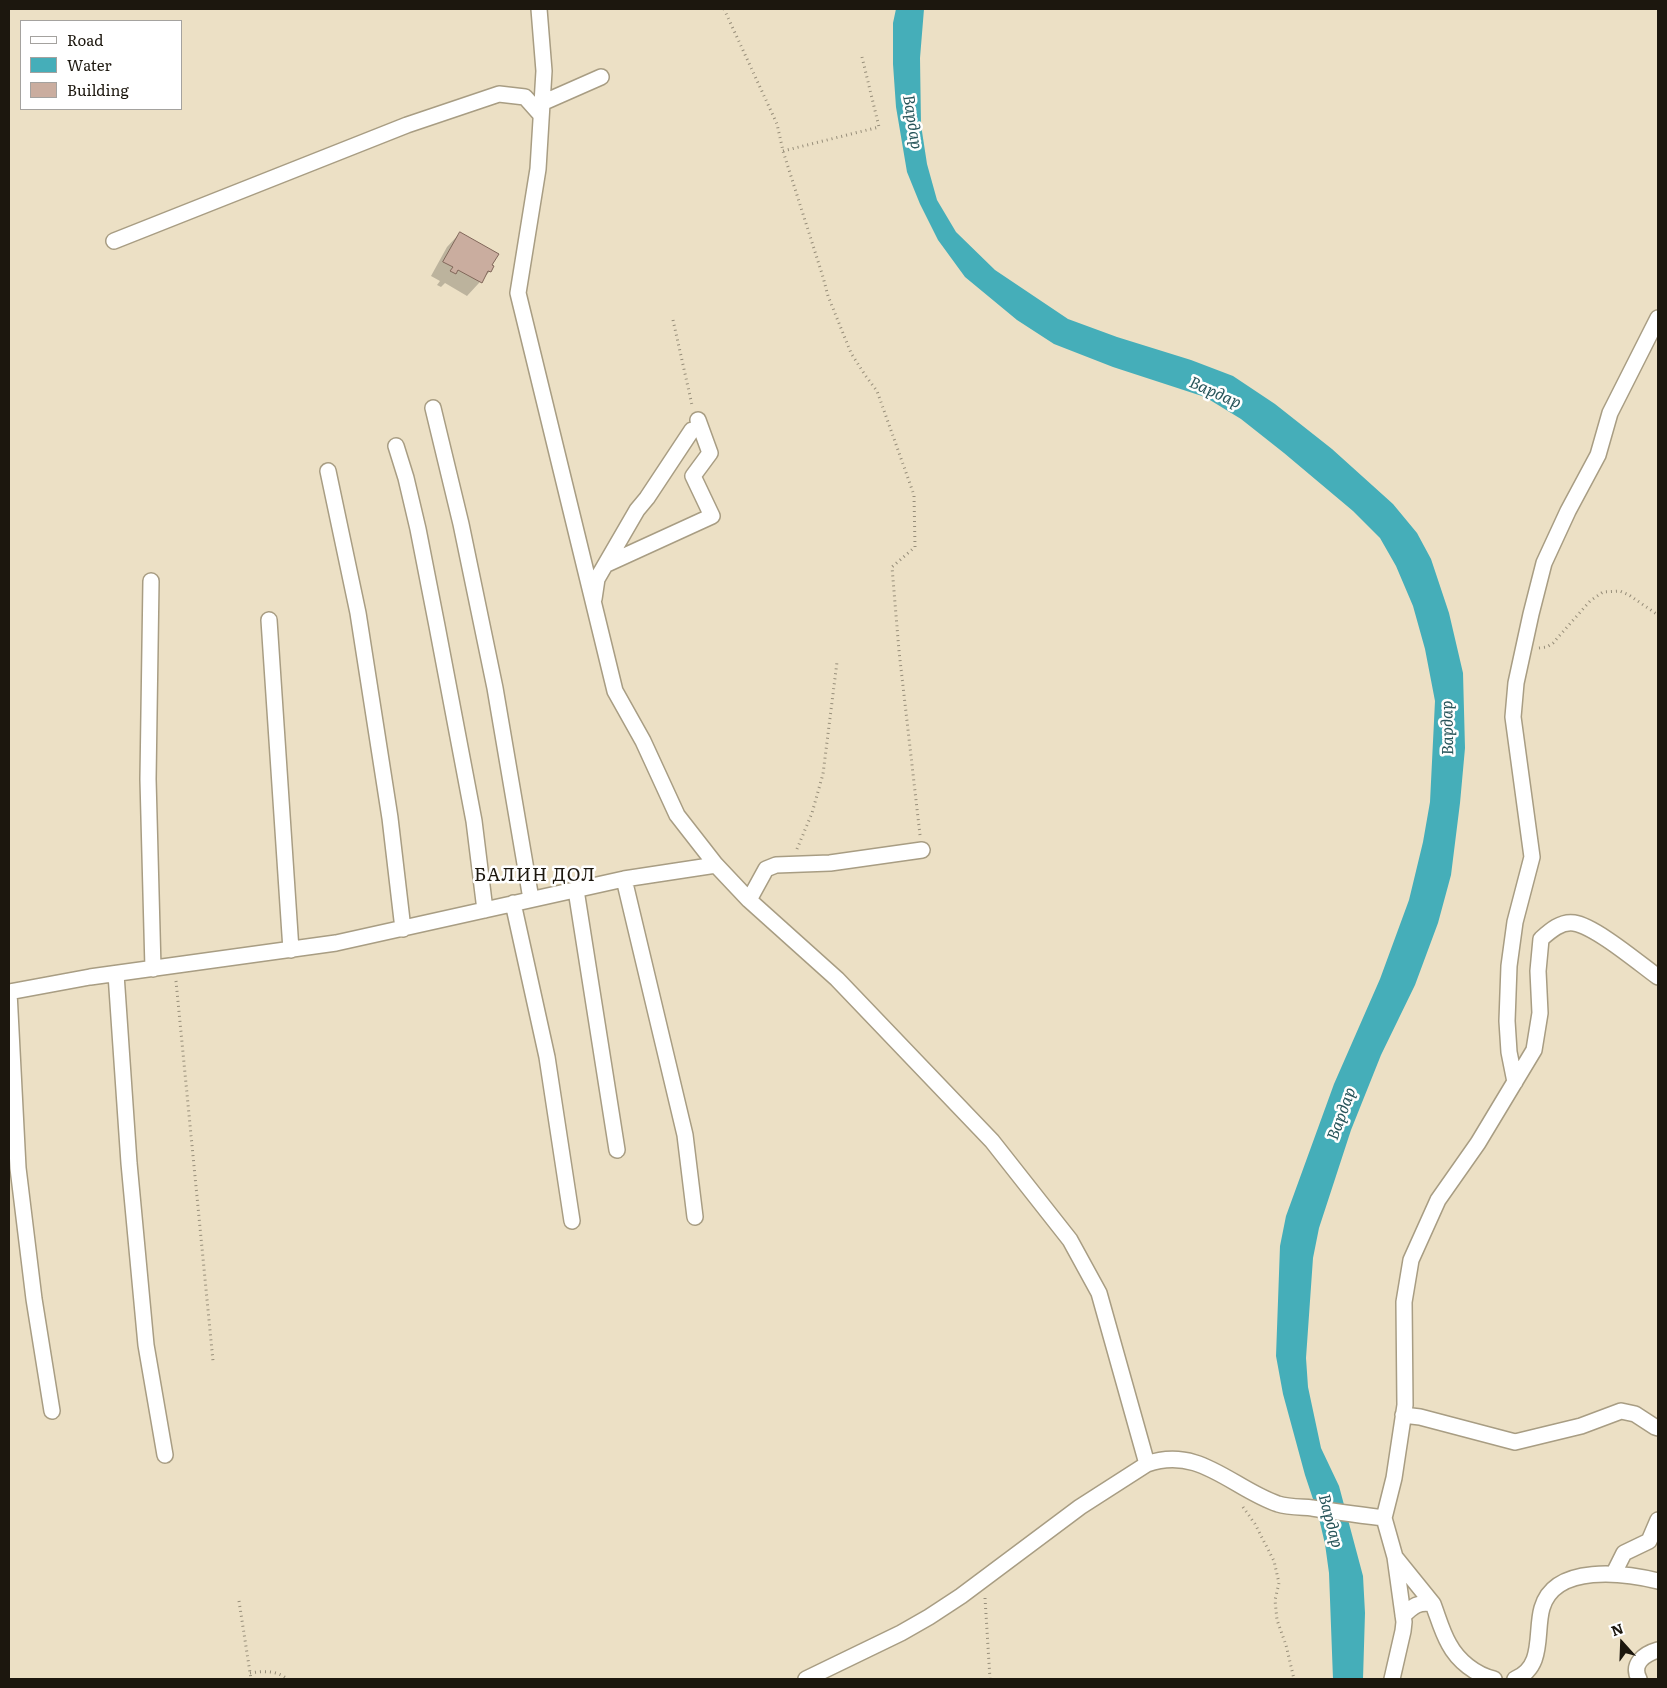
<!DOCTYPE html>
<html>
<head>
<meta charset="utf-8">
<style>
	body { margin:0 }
	#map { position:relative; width:1667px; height:1688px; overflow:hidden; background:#ece0c5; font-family:Literata,serif }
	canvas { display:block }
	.frame { position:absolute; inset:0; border:10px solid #1c170e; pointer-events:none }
	.legend { position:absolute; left:20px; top:20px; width:162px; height:90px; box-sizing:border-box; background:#fff; border:1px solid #a4a29f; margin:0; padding:6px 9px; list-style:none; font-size:15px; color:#1c170e }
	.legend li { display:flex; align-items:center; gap:10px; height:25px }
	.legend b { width:25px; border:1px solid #a4a29f }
	.north { position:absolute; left:1597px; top:1618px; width:50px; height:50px; -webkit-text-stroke:4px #fff; paint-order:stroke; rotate:340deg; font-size:14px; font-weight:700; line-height:20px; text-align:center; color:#1c170e }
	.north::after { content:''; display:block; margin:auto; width:18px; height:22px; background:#1c170e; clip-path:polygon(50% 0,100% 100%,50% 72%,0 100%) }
</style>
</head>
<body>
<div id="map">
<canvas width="1667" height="1688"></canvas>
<div class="frame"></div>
<ul class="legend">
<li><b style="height:6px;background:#fff"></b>Road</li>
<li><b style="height:14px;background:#45aeb9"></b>Water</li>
<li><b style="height:14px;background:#caad9f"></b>Building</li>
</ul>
<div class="north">N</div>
</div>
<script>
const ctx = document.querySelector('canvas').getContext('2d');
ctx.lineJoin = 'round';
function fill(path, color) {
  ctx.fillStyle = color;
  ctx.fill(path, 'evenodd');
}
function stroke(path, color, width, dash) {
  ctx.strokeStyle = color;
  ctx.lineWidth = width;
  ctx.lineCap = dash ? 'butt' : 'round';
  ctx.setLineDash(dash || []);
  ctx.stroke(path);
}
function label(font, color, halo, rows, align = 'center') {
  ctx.font = font + ' Literata,serif';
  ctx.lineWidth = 5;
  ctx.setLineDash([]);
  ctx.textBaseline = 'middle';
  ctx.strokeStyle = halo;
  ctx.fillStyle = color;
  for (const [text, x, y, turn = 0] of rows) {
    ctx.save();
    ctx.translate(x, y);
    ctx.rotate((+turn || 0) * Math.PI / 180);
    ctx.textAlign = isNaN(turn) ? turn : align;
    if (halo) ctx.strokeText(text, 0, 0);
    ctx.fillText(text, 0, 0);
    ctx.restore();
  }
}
const water = new Path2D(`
	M896 9H924L920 58 921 125 927 164 937 200 956 232 995 270 1068 319 1117 337 1191 360 1233 376 1275 404 1332 449 1393 504 1417 533 1431 559 1449 613 1463 673 1465 748 1460 803 1451 875 1438 923 1415 985 1381 1055 1351 1130 1319 1228 1313 1258 1306 1358 1308 1387 1321 1448 1339 1486 1363 1576 1365 1613 1363 1679H1333L1329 1573 1325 1544 1318 1514 1305 1475 1283 1394 1276 1356 1280 1246 1286 1216 1334 1084 1380 979 1409 900 1423 842 1430 802 1435 701 1425 649 1413 606 1396 566 1380 538 1353 511 1284 453 1241 419 1205 397 1113 367 1054 344 1017 320 965 277 938 240 920 204 907 172 896 107 893 64V23Z`);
const shadow = new Path2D(`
	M460 233 491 266 490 271 467 296 445 283 441 287 437 285 440 281 431 276 447 247Z`);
const building = new Path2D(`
	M460 232 499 254 492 265 494 266 491 272 488 271 482 283 458 270 456 274 450 271 453 267 443 262Z`);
const path = new Path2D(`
	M724 9 777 124 783 151 823 277 828 296 851 353 865 375 877 391 914 495 915 547 892 567 899 651 920 835
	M783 151 879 127 862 57
	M673 320 692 405
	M1539 648 1547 647 1553 643 1590 601 1603 592 1620 591 1629 595 1658 615
	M797 849 812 813 823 774 837 662
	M176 981 213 1361
	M1243 1507 1255 1524 1274 1561 1279 1583 1275 1600 1277 1620 1286 1645 1294 1679
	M985 1598 990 1679
	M239 1601 251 1679
	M250 1673C263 1671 277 1670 287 1679`);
const minor = new Path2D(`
	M539 9 544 71 538 169 518 293 615 691 643 741 677 815 716 865 749 900 837 979 992 1141 1070 1240 1099 1293 1147 1464C1199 1445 1233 1489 1278 1504 1288 1507 1301 1507 1312 1508 1336 1512 1360 1515 1384 1518
	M542 103 601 77
	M114 241 407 125 499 94 525 97 541 115
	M433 408 461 524 495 688 531 899
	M396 446 406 478 418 529 437 626 474 821 485 910
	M328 471 358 613 390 818 403 929
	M607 564 712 516 693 476 710 453 698 420
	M151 581 148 779 153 969
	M594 599 597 579 637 510 647 498 692 430
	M269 620 291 950
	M624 879 685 1135 695 1217
	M576 890 617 1150
	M749 900 766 869 776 865 830 863 922 850
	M513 903 547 1057 572 1221
	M116 974 129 1163 146 1345 165 1455
	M9 992 90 977 336 943 624 879 716 865
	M9 992 18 1168 34 1299 52 1411
	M1515 1082 1509 1052 1507 1021 1509 966 1515 922 1532 857 1513 717 1516 683 1531 614 1544 563 1568 511 1598 455 1610 413 1658 318
	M1403 1415 1420 1417 1515 1442 1581 1426 1621 1411 1635 1414 1655 1427 1658 1428
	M1395 1557 1433 1604
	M1614 1573 1624 1553 1649 1541 1658 1520
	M1403 1616C1413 1606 1419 1601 1433 1604 1438 1617 1442 1632 1449 1644 1458 1661 1476 1675 1494 1679
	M806 1679 901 1633 929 1617 961 1596 1080 1507 1147 1464
	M1392 1679 1403 1631 1404 1622 1395 1557 1384 1518 1394 1478 1405 1405 1404 1302 1411 1260 1438 1200 1478 1143 1534 1050 1540 1013 1538 971 1541 939C1550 931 1561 921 1574 923 1595 926 1640 964 1658 977
	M1515 1679C1545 1667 1535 1632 1542 1608 1555 1563 1625 1573 1658 1581
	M1639 1679C1631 1664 1644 1654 1658 1650`);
const waterNames = [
	["Вардар",912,122,81],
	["Вардар",1215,393,24],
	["Вардар",1448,728,-91],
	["Вардар",1342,1114,-70],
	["Вардар",1330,1521,75]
];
const quarterNames = [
	["БАЛИН ДОЛ",535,876]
];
fill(water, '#45aeb9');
fill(shadow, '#0003');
fill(building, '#caad9f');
stroke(building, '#806659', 1);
stroke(minor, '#a89d83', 18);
stroke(path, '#978e7a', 3, [1, 4]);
stroke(minor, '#fff', 15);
label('italic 16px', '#28555a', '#fff', waterNames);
ctx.letterSpacing = '1px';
label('18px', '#1c170e', '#fff', quarterNames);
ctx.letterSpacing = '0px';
</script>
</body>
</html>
